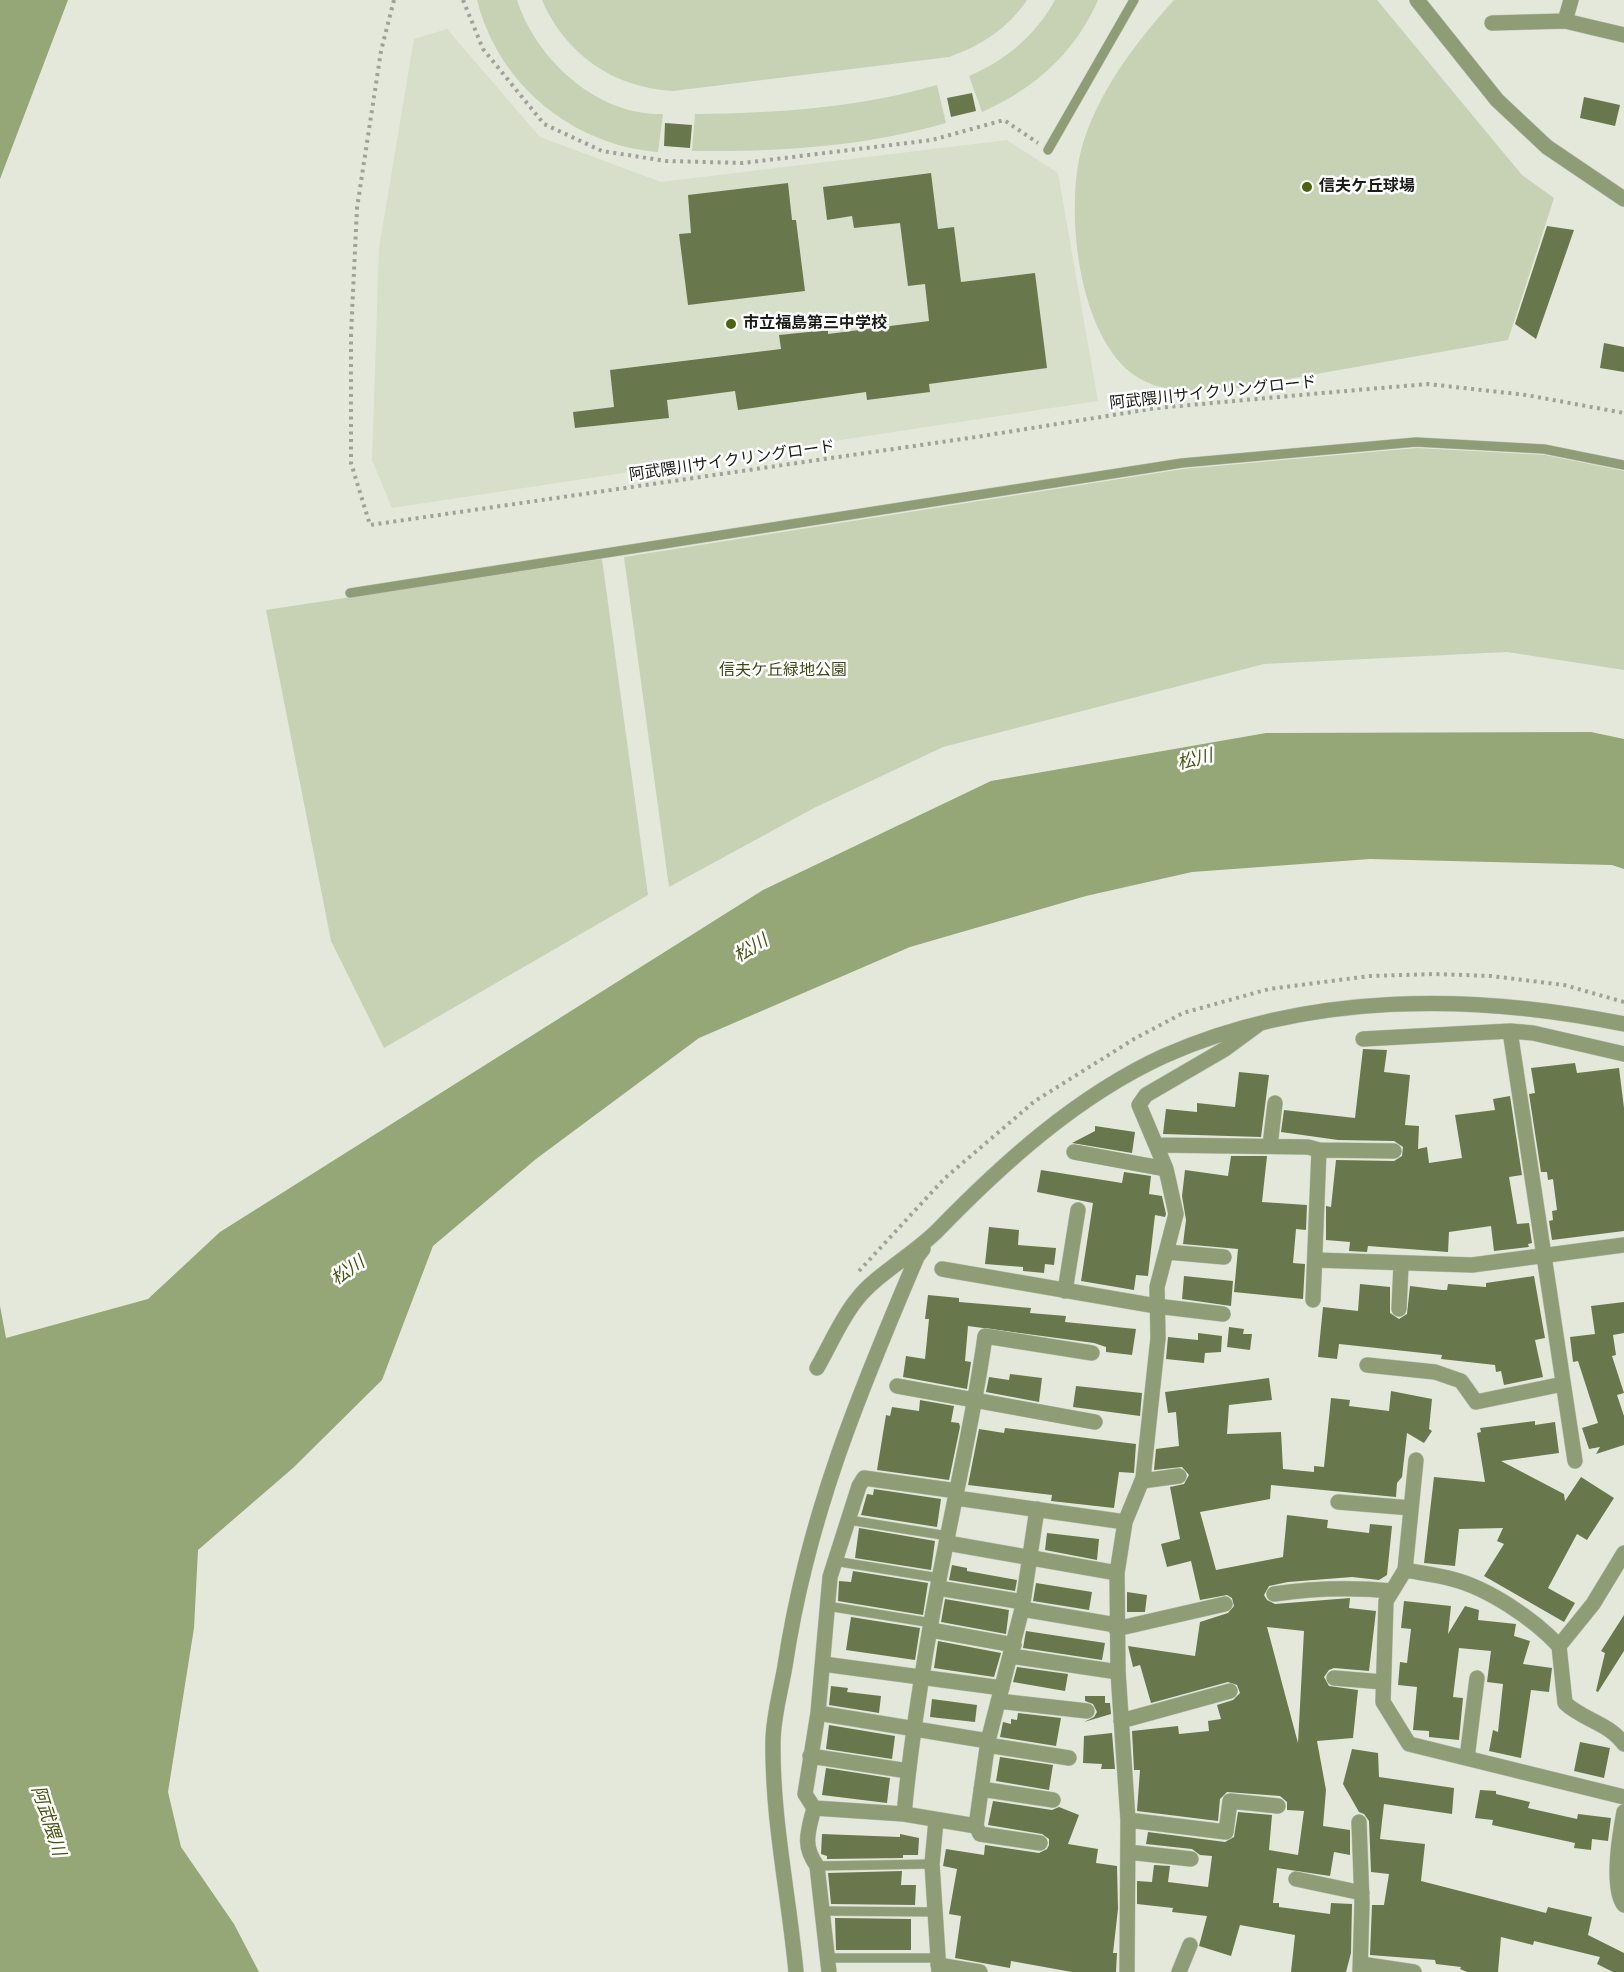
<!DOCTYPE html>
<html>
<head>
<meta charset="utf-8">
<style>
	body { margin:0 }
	canvas { display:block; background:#e3e8db }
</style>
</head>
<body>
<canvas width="1624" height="1972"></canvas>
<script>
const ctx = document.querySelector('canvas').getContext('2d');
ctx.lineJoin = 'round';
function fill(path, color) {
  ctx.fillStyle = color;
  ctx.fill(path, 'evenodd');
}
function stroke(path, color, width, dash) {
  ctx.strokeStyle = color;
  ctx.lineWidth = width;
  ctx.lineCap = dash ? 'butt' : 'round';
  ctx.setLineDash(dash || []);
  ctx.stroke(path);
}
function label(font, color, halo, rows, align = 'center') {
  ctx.font = font + ' Manrope,"Noto Sans JP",sans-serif';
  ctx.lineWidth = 5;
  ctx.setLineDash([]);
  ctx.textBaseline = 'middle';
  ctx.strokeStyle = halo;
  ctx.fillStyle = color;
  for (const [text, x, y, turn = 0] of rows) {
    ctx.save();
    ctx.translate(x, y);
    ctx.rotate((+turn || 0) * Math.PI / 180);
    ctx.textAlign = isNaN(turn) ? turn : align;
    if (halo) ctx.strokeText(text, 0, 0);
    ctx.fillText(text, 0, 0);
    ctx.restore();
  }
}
const built = new Path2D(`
	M447 29 540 137 661 182 1007 140 1058 173 1098 401 392 508 372 460 379 248 414 39Z`);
const green = new Path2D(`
	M477 0H517C536 59 597 116 663 114L658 152C572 145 498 84 477 0Z
	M542 0H1027C1008 28 981 46 949 57L673 91C614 88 565 54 542 0Z
	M1055 0H1098C1075 53 1034 89 982 112L969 76C1005 61 1036 35 1055 0Z
	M1174 0H1377L1522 175 1554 198 1508 340 1226 390C1194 391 1157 394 1130 372 1076 328 1063 199 1085 137 1103 85 1138 40 1174 0Z
	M937 85 946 123C863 147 778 152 692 151L695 114C777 113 858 108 937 85Z
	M1417 448 1545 455 1624 471V670L1507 652 1264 664 943 747 814 808 669 887 624 557 1183 469Z
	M602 559 648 895 384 1048 331 941 266 610Z`);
const water = new Path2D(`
	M0 0H68L0 179Z
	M1591 732 1624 739V869L1612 865 1370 859 1192 872 1086 896 910 947 699 1038 536 1159 433 1246 382 1380 293 1468 198 1550 194 1628 168 1792 181 1847 234 1924 259 1972H0V1306L6 1338 148 1299 220 1232 763 890 991 781 1266 733Z`);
const building = new Path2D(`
	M972 93 976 111 951 117 947 98Z
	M1584 97 1620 105 1615 126 1580 118Z
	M665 123 692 125 690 148 664 146Z
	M931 173 938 229 954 227 961 282 1035 273 1047 368 929 384 930 392 867 400 866 392 738 410 735 391 667 400 669 418 575 428 573 412 614 407 610 370 781 349 779 335 828 330V334L929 321 925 284 908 286 900 223 854 228 852 216 827 220 823 187Z
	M788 183 792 220H796L805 291 688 305 679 234 691 233 688 195Z
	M1547 226 1574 230 1536 339 1515 324Z
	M1604 343 1624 347V372L1600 368Z
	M1363 1049 1387 1050 1384 1072 1410 1075 1405 1125 1419 1126 1418 1149 1427 1147 1429 1163 1462 1158 1455 1115 1495 1110 1493 1099 1510 1096 1522 1175 1509 1177 1517 1224 1529 1223 1532 1243 1528 1244 1529 1247 1494 1251 1491 1226 1449 1232 1448 1252 1368 1246 1367 1252 1349 1251 1350 1242 1326 1240V1206L1331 1207 1336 1160 1394 1161 1402 1156 1403 1147 1394 1141 1338 1140 1281 1132 1284 1110 1355 1118Z
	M1575 1063 1577 1073 1619 1068 1624 1108V1231L1552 1240 1549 1221 1553 1220 1552 1211 1557 1210 1553 1179 1548 1180 1547 1172H1541L1529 1094 1535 1093 1531 1068Z
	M1239 1072 1269 1075 1261 1137 1163 1134 1166 1109 1197 1112V1103L1235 1107Z
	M1095 1126 1135 1132 1132 1153 1072 1143 1095 1131Z
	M1231 1156H1267L1262 1202 1307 1205 1306 1230 1296 1229 1293 1263 1305 1264 1303 1299 1234 1292 1238 1249 1183 1244 1186 1220 1182 1196 1185 1170 1228 1176Z
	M1041 1170 1122 1183 1124 1172 1151 1176 1149 1194 1162 1196 1166 1214 1165 1217 1155 1215 1148 1276 1136 1275 1134 1290 1081 1281 1093 1203 1037 1192Z
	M989 1227 1019 1230 1018 1245 1056 1248 1054 1265 1045 1264 1044 1273 1023 1271V1267L985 1264Z
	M1184 1276 1233 1281 1231 1306 1182 1299Z
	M1534 1276 1545 1338 1535 1340 1543 1377 1504 1385 1501 1371 1496 1372 1495 1365 1441 1359 1442 1355 1339 1344 1337 1359 1318 1357 1323 1307 1358 1311 1360 1284 1390 1287V1313L1399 1319 1407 1314 1410 1286 1442 1290H1447L1448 1284 1486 1287V1283Z
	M928 1295 959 1298V1302L1031 1308 1030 1313 1066 1316 1065 1322 1136 1329 1132 1355 1106 1352V1347L1094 1343 968 1326 965 1361 971 1362 967 1389 903 1377 906 1356 925 1359 929 1319H925Z
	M1624 1302V1333L1613 1335 1616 1355 1612 1356 1624 1393 1617 1395 1624 1416V1445L1596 1454 1600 1447 1589 1449 1582 1428 1598 1423 1578 1361 1573 1362 1570 1337 1595 1334 1591 1306Z
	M1229 1327 1244 1329 1243 1334H1252L1250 1350 1227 1347Z
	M1198 1333 1222 1336 1221 1352 1205 1353 1204 1363 1166 1359 1168 1337 1198 1340Z
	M1010 1374 1042 1378 1039 1402 986 1392 989 1377 1009 1380Z
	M1269 1378 1272 1400 1229 1405 1227 1434 1281 1432 1283 1469 1314 1472V1466L1324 1467 1331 1398 1350 1400 1349 1406 1389 1411 1391 1391 1432 1399 1429 1429 1432 1431 1424 1443 1407 1433 1402 1477 1397 1483 1396 1497 1271 1485 1270 1499 1200 1512 1216 1570 1283 1557 1287 1515 1328 1520 1327 1528 1369 1533 1370 1524 1392 1526 1387 1575 1379 1580 1352 1577 1288 1582 1269 1586 1264 1595 1267 1600 1275 1604 1350 1598 1349 1608 1376 1611 1369 1671 1334 1668 1329 1670 1324 1677 1329 1686 1358 1690 1353 1738 1317 1741 1326 1790 1323 1826 1350 1830V1855L1334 1852 1330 1876 1277 1868 1273 1903H1279V1907L1330 1914 1331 1903 1352 1904 1351 1953 1346 1972H1291L1295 1935 1240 1925 1231 1956 1199 1946 1207 1916 1172 1912 1173 1908 1137 1904V1881L1152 1882 1154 1865 1170 1866 1168 1882 1208 1887 1212 1856 1200 1855 1192 1849 1146 1844 1148 1832 1225 1842 1234 1837 1238 1812 1272 1815 1269 1850 1298 1855 1304 1811 1287 1810V1802L1280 1796 1227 1792 1220 1799 1218 1821 1137 1811 1140 1770H1134L1132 1731 1178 1726 1179 1734 1209 1731 1208 1721 1221 1719 1217 1705 1233 1700 1240 1693 1237 1685 1228 1682 1151 1703 1140 1665 1133 1667 1128 1646 1195 1656 1200 1622 1228 1613 1234 1606 1232 1598 1227 1595 1200 1600 1191 1561 1167 1567 1161 1544 1180 1539 1170 1487 1184 1484 1189 1475 1182 1467 1154 1470 1156 1449 1179 1446 1176 1412 1168 1413 1165 1392ZM1267 1627 1304 1631 1298 1743Z
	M1076 1386 1142 1393 1140 1416 1073 1407Z
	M920 1400 954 1406 951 1422 959 1423 960 1427 949 1480 877 1470 886 1415 890 1416 892 1407 919 1411Z
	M1535 1421V1425L1555 1422 1559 1453 1501 1461 1564 1494 1565 1501 1581 1477 1614 1498 1587 1540 1577 1534 1548 1588 1575 1603 1564 1622 1484 1576 1504 1544 1497 1541 1503 1528 1459 1529 1455 1566 1424 1563 1434 1477 1485 1482 1477 1433 1481 1432 1480 1428Z
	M1005 1428 1136 1444 1134 1473 1119 1472 1114 1508 1051 1501 1052 1495 968 1485 979 1429 1004 1433Z
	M874 1489 941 1499 937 1527 861 1515 867 1494 873 1495Z
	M859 1528 935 1541 931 1570 855 1558Z
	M1047 1533 1099 1539 1097 1560 1045 1550Z
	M952 1565 967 1568V1571L1017 1580 1015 1591 949 1580Z
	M853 1571 928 1583 923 1615 838 1601 839 1581 851 1582Z
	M1036 1583 1092 1592 1089 1610 1033 1601Z
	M1127 1592 1147 1595 1145 1612H1127Z
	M945 1599 1009 1610 1006 1634 941 1622Z
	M1404 1601 1451 1606 1448 1634 1465 1606 1479 1610 1478 1620 1516 1624 1514 1636 1530 1641 1523 1664 1552 1668 1549 1692 1531 1690 1521 1758 1489 1751 1493 1730 1498 1732 1503 1684 1487 1682 1491 1651 1459 1648 1453 1697 1463 1698 1459 1740 1429 1737V1731L1413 1730 1417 1687 1398 1685 1400 1662 1407 1663 1411 1629 1401 1628Z
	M1624 1615V1651L1598 1692 1596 1691 1605 1653 1601 1651Z
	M851 1617 920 1628 915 1660 846 1650Z
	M1026 1631 1105 1643 1102 1660 1023 1648Z
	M938 1641 1001 1653 994 1677 934 1668Z
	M1017 1667 1068 1674 1065 1691 1013 1682Z
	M831 1686 848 1688 847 1692 881 1696 879 1713 829 1705Z
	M1085 1696H1105V1703H1110L1111 1714 1084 1722 1094 1717 1097 1712 1093 1704 1085 1701Z
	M932 1699 977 1705 975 1722 930 1717Z
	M1018 1713 1061 1718 1056 1746 1000 1737 1003 1722 1011 1724V1719L1017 1720Z
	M829 1725 895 1736 892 1759 826 1749Z
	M1112 1733 1115 1769H1101L1102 1764 1083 1763 1084 1736Z
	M1580 1742 1610 1748 1604 1778 1574 1771Z
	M1352 1749 1378 1753 1379 1777 1454 1788 1452 1814 1384 1804 1380 1839 1425 1844 1421 1881 1546 1913 1548 1907 1592 1917 1588 1935 1624 1953V1972H1613L1597 1964 1600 1957 1534 1941 1533 1945 1501 1937 1498 1972H1467L1460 1969 1461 1967 1436 1964 1435 1960 1370 1955 1372 1905H1384L1389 1874 1371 1872 1369 1821 1364 1814 1359 1812 1343 1784Z
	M1000 1757 1053 1765 1049 1790 996 1781Z
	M826 1768 890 1778 887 1803 822 1795Z
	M1480 1790 1496 1791V1794L1530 1802 1528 1808 1577 1819 1578 1814 1611 1818 1608 1841 1592 1839 1591 1850 1574 1848 1575 1843 1492 1825 1493 1820 1475 1818Z
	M993 1801 1052 1810 1059 1807 1079 1815 1068 1844 1098 1849 1096 1863 1117 1866 1118 1909 1113 1953H1117L1116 1972H1072L1011 1961 1010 1968 955 1958 961 1916 949 1914 957 1869 943 1866 946 1849 984 1855 985 1845 1039 1853 1047 1849 1049 1845V1839L1042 1834 988 1825Z
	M822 1834 900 1837V1834L919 1838 918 1855H903V1858L827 1859V1856L821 1854Z
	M902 1871 901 1885H916L915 1905 831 1904 828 1873Z
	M835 1918 911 1919V1950H836Z`);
const path = new Path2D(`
	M394 0 381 51 357 208 351 335V463L370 525 976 437 1157 408 1334 392 1428 384 1526 395 1624 413
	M463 0 483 49 544 124 602 151 666 161 743 163 932 140 1004 120 1038 143
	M859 1271 945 1178 1035 1101 1134 1039 1183 1013 1269 989 1370 976 1435 974 1491 976 1564 985 1624 1002`);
const service = new Path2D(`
	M1048 150 1134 0
	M350 593 1182 463 1416 442 1544 449 1624 465
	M849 1520 948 1536
	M834 1561 939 1578
	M827 1606 932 1623
	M817 1866 932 1864
	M821 1911 936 1912
	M826 1958H938`);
const minor = new Path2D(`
	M1565 21 1571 0
	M1492 23 1565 21 1624 35
	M1363 1039 1510 1031
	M1156 1145 1308 1147 1319 1150 1394 1151
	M1270 1146 1275 1103
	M1074 1152 1166 1169
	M1167 1252 1224 1257
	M1315 1260 1472 1265 1624 1245
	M942 1269 1156 1306 1223 1314
	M1065 1291 1078 1210
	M1313 1300 1319 1150
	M1399 1309 1401 1265
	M1367 1365 1435 1372 1461 1381 1476 1402 1563 1384
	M817 1368C830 1346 841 1318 858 1298 876 1275 914 1254 937 1231 1003 1163 1077 1096 1164 1056 1308 992 1473 993 1624 1024
	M897 1386 1095 1422
	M1416 1460 1405 1570 1386 1601 1383 1702 1409 1744 1624 1797
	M1575 1461 1510 1031 1533 1033 1624 1054
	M1142 1481 1179 1476
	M956 1498 1125 1522
	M1338 1502 1411 1508
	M1037 1509 1022 1609 988 1741 976 1826 904 1814C913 1720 929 1627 948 1534 961 1468 976 1403 985 1336L1092 1353
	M947 1543 1117 1573
	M1405 1570C1421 1573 1437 1575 1452 1579 1488 1588 1534 1619 1559 1646L1593 1604 1624 1553
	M938 1588 1023 1602
	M1274 1594C1314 1588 1352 1587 1392 1591
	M1022 1609 1116 1625
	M1116 1629 1225 1604
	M931 1630 1014 1645
	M1559 1646 1565 1703C1583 1720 1609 1723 1624 1744
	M1011 1656 1118 1672
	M823 1664 1002 1688
	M1334 1678 1383 1682
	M998 1701 1087 1711
	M818 1713 988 1741
	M1121 1721 1230 1691
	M987 1745 1069 1758
	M810 1756 908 1771
	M1467 1758 1477 1678
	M981 1789 1053 1800
	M814 1808 904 1814
	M1624 1812C1620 1833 1611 1888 1624 1905
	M936 1820 932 1864 939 1972
	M1128 1820 1226 1832 1230 1801 1278 1806
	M1359 1822 1362 1903 1360 1972
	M976 1826 980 1834 1040 1843
	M1128 1852 1191 1859
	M1296 1879 1362 1893
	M1361 1964 1414 1972
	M938 1965 980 1972
	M796 1972C789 1896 772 1819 773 1742 773 1717 781 1690 785 1666 807 1518 859 1393 917 1257L923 1249
	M829 1972 817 1866C802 1845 808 1832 814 1808L805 1794 818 1713 830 1577 859 1486 864 1478 957 1491
	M1127 1972 1128 1820 1118 1672 1117 1573 1125 1522 1143 1478 1158 1338 1157 1287 1176 1214 1166 1169 1139 1105 1146 1095 1225 1049 1259 1024
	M1179 1972 1190 1945`);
const tertiary = new Path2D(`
	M1417 0 1497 100 1547 147 1624 199`);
const markers = [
	[1307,187,6,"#4d6310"],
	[731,324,6,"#4d6310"]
];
const poiNames = [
	["信夫ケ丘球場",1319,187],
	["市立福島第三中学校",743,324]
];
const streetNames = [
	["阿武隈川サイクリングロード",1213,393,-6],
	["阿武隈川サイクリングロード",732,461,-8]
];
const parkNames = [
	["信夫ケ丘緑地公園",783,671]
];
const waterNames = [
	["松川",1195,760,-14],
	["松川",751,949,-31],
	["松川",348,1271,-35],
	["阿武隈川",48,1821,72]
];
fill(built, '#d7dfca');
fill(green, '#c6d2b3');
fill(water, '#95a677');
fill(building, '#69784c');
stroke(service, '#bfc3b8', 10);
stroke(minor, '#bfc3b8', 16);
stroke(tertiary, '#bfc3b8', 16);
stroke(path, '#9ea298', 4, [3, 4.5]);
stroke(service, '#8e9d76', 9);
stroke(minor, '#8e9d76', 15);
stroke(tertiary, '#8e9d76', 15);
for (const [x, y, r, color] of markers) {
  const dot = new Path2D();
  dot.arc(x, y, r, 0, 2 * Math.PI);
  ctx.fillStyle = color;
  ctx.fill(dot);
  stroke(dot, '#fff', 2);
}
label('bold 16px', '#1a1c17', '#fff', poiNames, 'left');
label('16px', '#1a1c17', '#fff', streetNames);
label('16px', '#3a4a15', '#fff', parkNames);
label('italic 18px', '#43570f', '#fff', waterNames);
</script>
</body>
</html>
